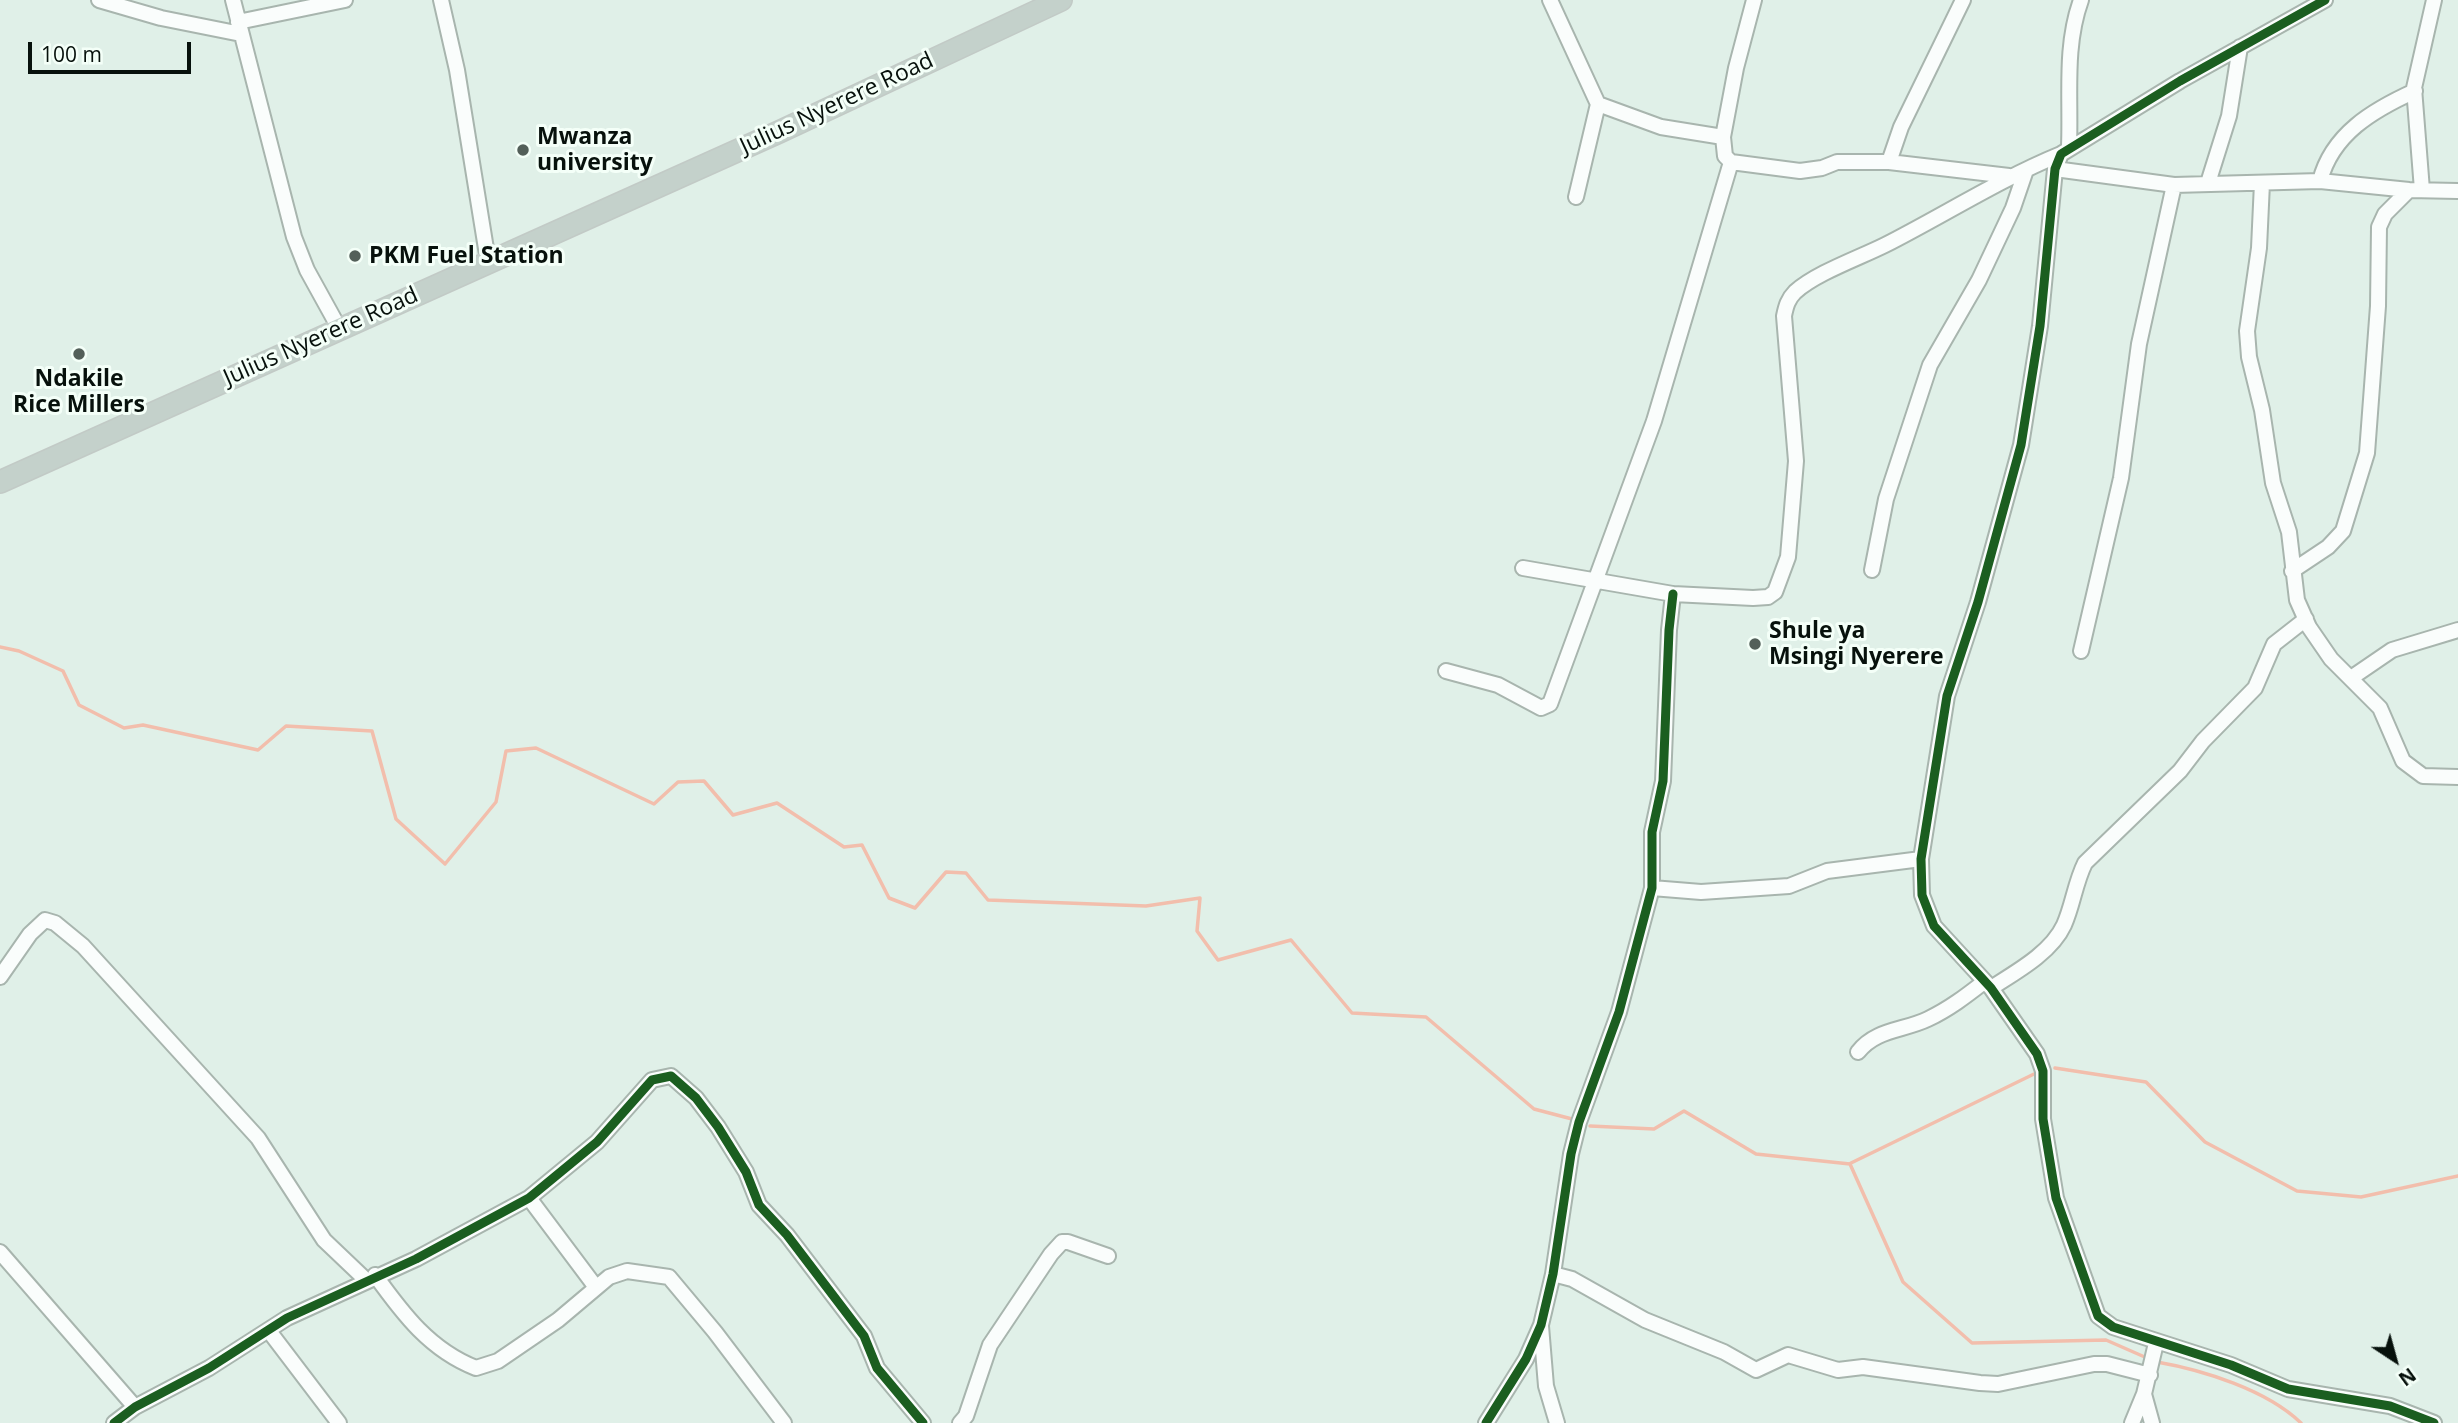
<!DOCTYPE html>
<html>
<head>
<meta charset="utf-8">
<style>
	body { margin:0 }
	#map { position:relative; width:2458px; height:1423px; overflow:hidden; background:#e0f0e8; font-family:"Open Sans",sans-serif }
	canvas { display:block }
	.north { position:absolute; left:2360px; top:1325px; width:70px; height:70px; -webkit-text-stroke:5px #f4fff8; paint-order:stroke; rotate:144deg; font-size:19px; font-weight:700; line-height:28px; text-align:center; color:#07110c }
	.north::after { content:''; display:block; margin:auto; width:24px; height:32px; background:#07110c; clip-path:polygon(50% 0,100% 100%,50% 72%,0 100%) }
	.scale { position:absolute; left:28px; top:42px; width:163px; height:32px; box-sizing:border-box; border:4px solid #07110c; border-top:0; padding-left:9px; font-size:21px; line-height:24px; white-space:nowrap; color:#07110c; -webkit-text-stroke:5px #f4fff8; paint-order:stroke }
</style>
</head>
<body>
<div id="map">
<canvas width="2458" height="1423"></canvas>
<div class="north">N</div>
<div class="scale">100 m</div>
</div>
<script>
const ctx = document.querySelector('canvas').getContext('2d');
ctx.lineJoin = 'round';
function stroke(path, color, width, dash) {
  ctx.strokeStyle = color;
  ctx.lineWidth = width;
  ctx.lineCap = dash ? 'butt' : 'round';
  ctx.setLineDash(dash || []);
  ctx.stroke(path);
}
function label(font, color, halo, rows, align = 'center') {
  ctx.font = font + ' "Open Sans",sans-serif';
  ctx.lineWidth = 6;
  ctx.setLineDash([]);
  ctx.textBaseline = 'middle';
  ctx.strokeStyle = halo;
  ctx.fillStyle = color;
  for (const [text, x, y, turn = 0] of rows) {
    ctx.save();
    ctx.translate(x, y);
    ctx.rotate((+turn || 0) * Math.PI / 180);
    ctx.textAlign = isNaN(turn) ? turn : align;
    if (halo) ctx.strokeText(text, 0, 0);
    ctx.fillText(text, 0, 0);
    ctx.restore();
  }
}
const stream = new Path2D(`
	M0 647 19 651 63 671 79 705 124 728 143 725 258 750 286 726 372 731 396 819 445 864 496 802 506 751 536 748 654 804 678 782 704 781 733 815 777 803 844 847 862 845 889 898 915 908 946 872 966 873 988 900 1146 906 1200 898 1197 931 1218 960 1291 940 1352 1013 1426 1017 1534 1109 1572 1119
	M2055 1068 2146 1082 2205 1142 2297 1191 2361 1197 2458 1176
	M1590 1126 1654 1129 1684 1111 1756 1154 1850 1164 1903 1282 1972 1343 2106 1340 2147 1358
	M1851 1163 2034 1074
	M2157 1362C2203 1370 2267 1390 2301 1423`);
const minor = new Path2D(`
	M99 0 161 18 241 34
	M233 0 294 237 307 270 339 328
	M441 0 457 70 488 261
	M1550 0 1598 104 1661 127 1723 137
	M1754 0 1736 68 1723 137 1725 156 1731 162 1800 171 1822 168 1837 162H1889L2009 176
	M2325 0 2180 81 2061 154 2055 169 2040 326 2021 445 1978 602 1947 696 1921 859 1922 895 1934 926 1991 988 2037 1054 2043 1071V1119L2056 1198 2098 1316 2113 1327 2231 1365 2288 1389 2390 1406 2434 1423
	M238 22 345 0
	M2069 146C2071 97 2064 47 2081 0
	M1889 162 1901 127 1963 0
	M2055 169 2174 185 2320 181 2409 190 2458 191
	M2320 181C2332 134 2373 110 2415 91
	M2208 183 2229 116 2240 47
	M2262 183 2259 248 2247 331 2249 357 2262 410 2273 483 2289 532 2297 600 2309 627 2331 659 2380 708 2403 761 2423 776 2458 777
	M2422 190 2414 88 2434 0
	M1576 197 1598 104
	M1523 568 1673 594 1753 598 1768 597 1775 592 1788 557 1796 461 1784 316C1786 306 1788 299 1795 292 1816 273 1859 258 1885 245 1944 215 2000 179 2061 154
	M1872 570 1886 499 1930 365 1979 280 2013 208 2026 170
	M2292 571 2328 547 2343 531 2367 453 2378 306 2379 227 2385 214 2409 190
	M2081 651 2121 478 2139 344 2174 185
	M1446 671 1498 685 1541 708 1550 704 1654 421 1731 162
	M2351 678 2392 650 2458 630
	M1652 888 1701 892 1789 886 1827 871 1921 859
	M0 977 30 934 45 920 55 923 83 946 258 1138 324 1240 366 1280
	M1991 988C2016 972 2051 953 2064 925 2073 905 2075 883 2085 863L2180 771 2203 741 2255 688 2274 644 2306 619
	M1858 1052C1876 1029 1903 1031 1928 1019 1949 1009 1966 996 1984 982
	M529 1198 595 1286
	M0 1252 135 1407
	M1553 1274 1572 1279 1645 1320 1724 1352 1756 1370 1788 1355 1838 1370 1863 1367 1980 1383 1998 1384 2094 1364H2107L2150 1375
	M375 1275C403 1314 430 1350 476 1368L498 1361 558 1320 609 1277 627 1271 669 1277 715 1332 784 1423
	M1541 1326 1546 1386 1557 1423
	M269 1331 339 1423
	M2144 1394 2152 1423
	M114 1423 135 1407 209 1368 287 1318 416 1259 529 1198 597 1142 652 1080 671 1076 696 1098 718 1127 746 1172 759 1205 787 1235 864 1336 877 1368 923 1423
	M960 1423 966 1416 990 1345 1051 1254 1062 1242H1068L1108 1256
	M1486 1423 1526 1359 1541 1325 1553 1274 1571 1154 1579 1122 1619 1012 1652 888V832L1663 781 1669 630 1673 594
	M2132 1423 2144 1394 2156 1343`);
const highway = new Path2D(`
	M0 482 779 132 1061 0`);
const cycleway = new Path2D(`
	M2325 0 2180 81 2061 154 2055 169 2040 326 2021 445 1978 602 1947 696 1921 859 1922 895 1934 926 1991 988 2037 1054 2043 1071V1119L2056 1198 2098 1316 2113 1327 2231 1365 2288 1389 2390 1406 2434 1423
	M114 1423 135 1407 209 1368 287 1318 416 1259 529 1198 597 1142 652 1080 671 1076 696 1098 718 1127 746 1172 759 1205 787 1235 864 1336 877 1368 923 1423
	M1486 1423 1526 1359 1541 1325 1553 1274 1571 1154 1579 1122 1619 1012 1652 888V832L1663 781 1669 630 1673 594`);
const markers = [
	[523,150,7,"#535f59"],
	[355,256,7,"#535f59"],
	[79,354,7,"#535f59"],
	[1755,644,7,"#535f59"]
];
const streetNames = [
	["Julius Nyerere Road",837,104,-25],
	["Julius Nyerere Road",321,337,-24]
];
const poiNames = [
	["Mwanza",537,137],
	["university",537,163],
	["PKM Fuel Station",369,256],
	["Ndakile",79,379,"center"],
	["Rice Millers",79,405,"center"],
	["Shule ya",1769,631],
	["Msingi Nyerere",1769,657]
];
stroke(stream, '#f2beac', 3.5);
stroke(minor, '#a8b5ae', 18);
stroke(highway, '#c2cac6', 24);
stroke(minor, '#fafdfc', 14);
stroke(highway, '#c4d1cb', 21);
stroke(cycleway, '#1b5e20', 9);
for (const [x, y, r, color] of markers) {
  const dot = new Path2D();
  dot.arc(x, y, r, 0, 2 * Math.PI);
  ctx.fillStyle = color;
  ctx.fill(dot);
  stroke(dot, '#f4fff8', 2.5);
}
label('23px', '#07110c', '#f4fff8', streetNames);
label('bold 23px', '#07110c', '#f4fff8', poiNames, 'left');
</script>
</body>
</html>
